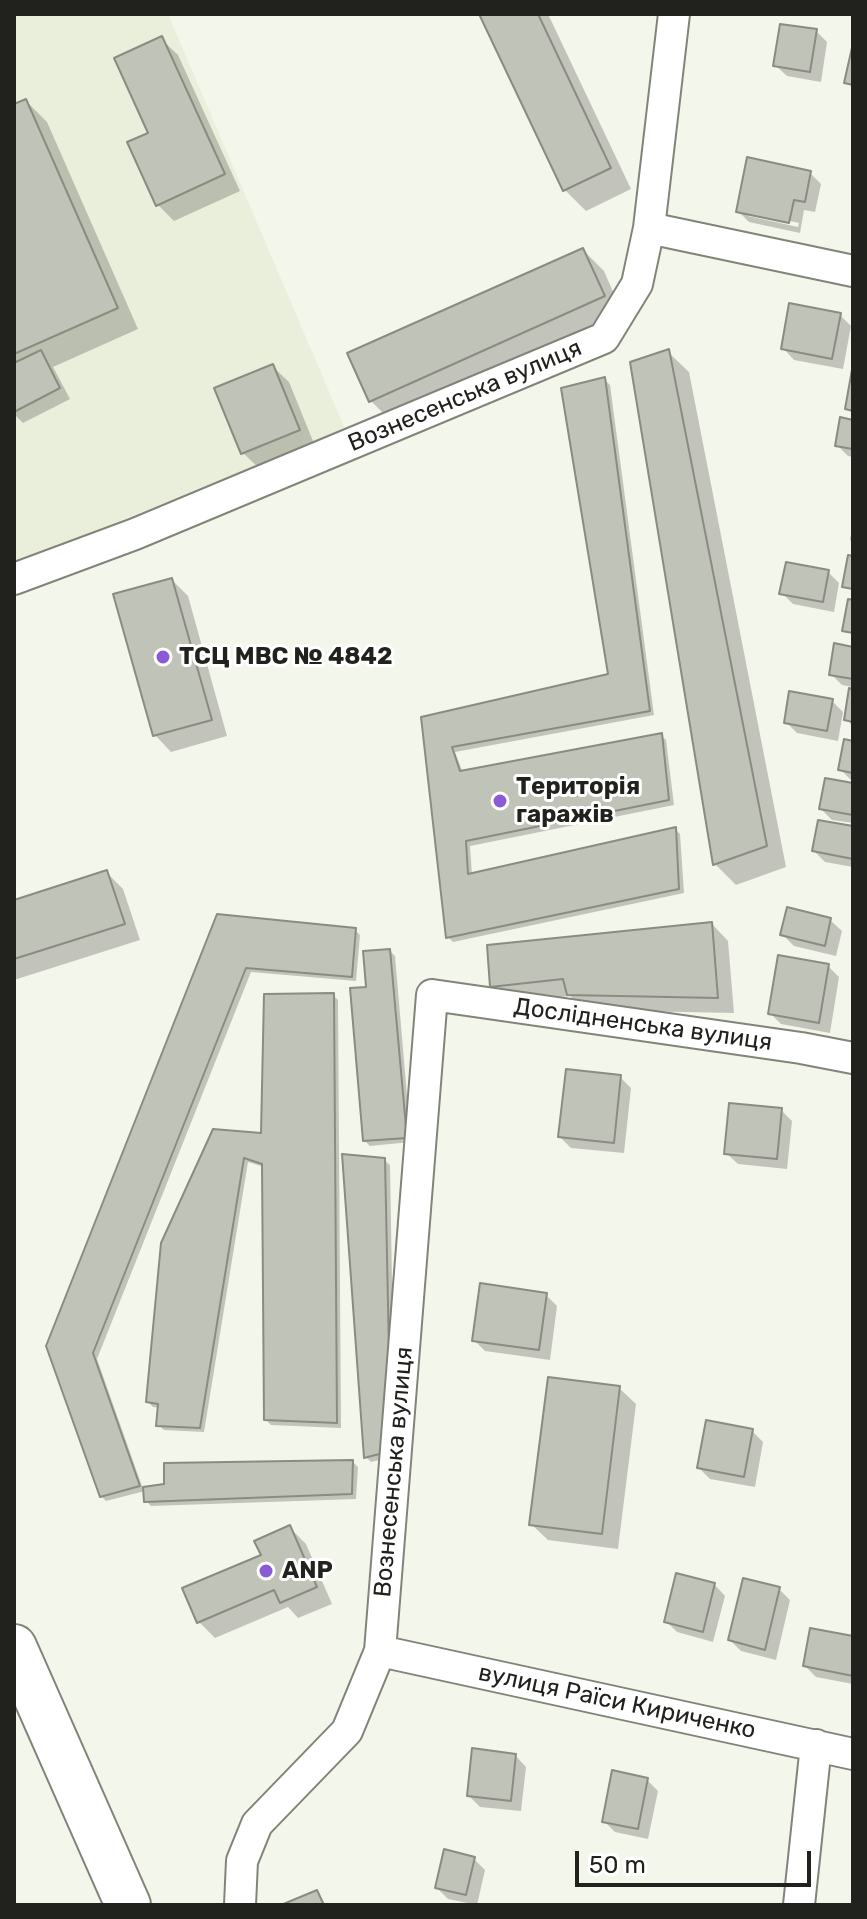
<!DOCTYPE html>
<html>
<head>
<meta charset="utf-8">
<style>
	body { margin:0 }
	#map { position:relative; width:867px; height:1919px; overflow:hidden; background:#f3f6eb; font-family:Rubik,sans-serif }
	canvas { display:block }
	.frame { position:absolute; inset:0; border:16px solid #21221e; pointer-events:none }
	.scale { position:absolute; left:575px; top:1851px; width:236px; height:36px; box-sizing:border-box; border:4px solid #21221e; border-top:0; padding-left:10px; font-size:24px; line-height:28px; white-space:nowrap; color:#21221e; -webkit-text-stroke:6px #fff; paint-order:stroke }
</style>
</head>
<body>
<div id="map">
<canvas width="867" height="1919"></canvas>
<div class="frame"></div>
<div class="scale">50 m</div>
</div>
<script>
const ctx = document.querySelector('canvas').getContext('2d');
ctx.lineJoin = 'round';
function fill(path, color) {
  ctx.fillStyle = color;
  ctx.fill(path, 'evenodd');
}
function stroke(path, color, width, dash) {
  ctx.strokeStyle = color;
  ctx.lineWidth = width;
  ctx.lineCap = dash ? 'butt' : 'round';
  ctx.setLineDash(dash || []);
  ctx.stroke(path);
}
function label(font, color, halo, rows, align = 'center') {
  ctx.font = font + ' Rubik,sans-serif';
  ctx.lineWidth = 6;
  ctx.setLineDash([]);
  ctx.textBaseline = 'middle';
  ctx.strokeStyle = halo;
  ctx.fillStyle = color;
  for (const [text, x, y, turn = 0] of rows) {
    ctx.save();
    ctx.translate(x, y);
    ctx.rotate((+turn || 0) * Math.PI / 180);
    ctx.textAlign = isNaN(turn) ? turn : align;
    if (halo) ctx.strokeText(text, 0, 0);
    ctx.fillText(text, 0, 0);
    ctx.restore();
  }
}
const built = new Path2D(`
	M14 14H168L345 429 14 564Z`);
const shadow = new Path2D(`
	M481 14H548L631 189 586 211 565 190Z
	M816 31 827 42 821 82 787 76 775 65Z
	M161 39 178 55 240 191 174 221 157 204Z
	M26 101 47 122 138 329 53 367 70 399 23 423 14 414V107Z
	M810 173 821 184 815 212 804 210 800 233 749 222 738 211ZM748 212 799 223 798 227 748 216Z
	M583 250 604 271 624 317 391 421 370 400Z
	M840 315 851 326 843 369 794 360 783 348Z
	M668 352 689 372 786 867 736 885 715 864Z
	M272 366 289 382 315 446 260 469 243 453Z
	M605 380 610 385 654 715 455 752 463 773 661 735 666 740 674 805 470 846 472 875 675 829 680 834 684 893 453 942 448 937 423 718 610 676Z
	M853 422V457L848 456 837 445Z
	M853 522V543L850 540Z
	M828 572 839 583 834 612 793 604 782 593Z
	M172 580 188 596 227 736 171 752 155 735Z
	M853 649V726L846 719 852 687 842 685 831 674Z
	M832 701 843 712 838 741 797 733 786 722Z
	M853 743V782L841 770Z
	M853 785V823L832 820 821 809Z
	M853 828V867L825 862 814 851Z
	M107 873 123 889 140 940 14 980V902Z
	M218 916 355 930 360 935 356 981 251 972 97 1359 143 1489 353 1462 358 1467 356 1499 151 1506 146 1501 145 1491 106 1501 101 1496 48 1346Z
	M830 920 842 931 836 956 794 946 783 935Z
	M712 924 728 941 734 1013 585 1010 570 996 509 1002 492 986Z
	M390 951 395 956 411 1142 370 1146 365 1141Z
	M828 966 839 977 830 1033 781 1024 770 1013Z
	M333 995 338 1000 341 1428 271 1425 266 1420 264 1167 248 1162 204 1432 164 1430 158 1425 160 1408 153 1407 148 1402 163 1243 263 1135Z
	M620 1077 631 1088 624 1153 571 1148 560 1137Z
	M781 1110 792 1121 787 1169 738 1164 726 1153Z
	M384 1160 390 1165 395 1456 371 1462 366 1457Z
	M546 1295 557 1306 550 1360 485 1351 474 1340Z
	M619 1388 636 1404 618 1549 548 1540 531 1524Z
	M752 1431 763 1442 755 1487 710 1479 699 1468Z
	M290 1528 306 1544 332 1604 298 1618 288 1607 215 1638 199 1622Z
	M714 1584 725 1596 713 1642 677 1632 666 1621Z
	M779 1589 790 1600 776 1660 741 1651 730 1640Z
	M853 1638V1684L816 1677 805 1666Z
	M515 1755 526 1767 521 1811 480 1807 469 1796Z
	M647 1780 658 1791 648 1839 615 1832 604 1821Z
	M474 1859 485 1870 477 1905 448 1899 437 1888Z`);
const building = new Path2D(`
	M479 14H538L611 168 563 191Z
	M780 24 817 29 810 72 773 66Z
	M162 36 225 174 156 206 127 142 148 133 114 58Z
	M853 43V85L844 83Z
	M26 99 118 308 14 354V104Z
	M747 157 811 171 805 202 794 200 789 223 736 212Z
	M583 248 605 296 369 402 347 353Z
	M789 303 841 313 832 359 781 349Z
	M669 349 767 846 713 865 630 362Z
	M41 350 60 388 14 412V363Z
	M273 364 300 430 241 454 214 388Z
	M853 364V411L845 409Z
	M605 377 650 711 452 747 460 771 662 733 669 800 466 841 468 874 676 827 679 889 446 938 421 717 608 674 561 388Z
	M840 417 853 420V449L835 446Z
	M848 555 853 556V589L842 587Z
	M786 562 829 570 823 602 779 594Z
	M172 578 212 720 153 736 113 594Z
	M848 599 853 600V633L842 631Z
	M834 643 853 647V679L829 675Z
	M849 688 853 689V722L844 720Z
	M789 691 833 699 827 731 784 723Z
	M844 739 853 741V773L838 770Z
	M825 778 853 783V815L819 809Z
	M818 820 853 826V859L812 851Z
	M107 870 125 924 14 959V900Z
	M787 907 831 918 825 946 780 935Z
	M217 914 356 928 352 977 246 968 93 1353 140 1486 100 1497 46 1346Z
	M712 922 718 998 567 995 563 979 490 987 487 945Z
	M390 949 407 1138 363 1141 350 988 366 987 363 951Z
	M778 955 829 964 819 1023 768 1014Z
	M334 993 337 1423 264 1420 262 1164 244 1158 200 1428 156 1426 158 1404 146 1402 161 1243 213 1129 261 1133 264 994Z
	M566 1069 621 1075 614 1143 558 1137Z
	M729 1103 782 1108 777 1159 724 1154Z
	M342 1154 385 1158 391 1451 364 1458Z
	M480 1283 547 1293 539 1350 472 1341Z
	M548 1377 620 1386 602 1534 529 1525Z
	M706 1420 753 1429 744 1477 697 1468Z
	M353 1460 352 1494 144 1502 143 1487 164 1484V1463Z
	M290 1525 317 1587 280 1603 274 1590 197 1623 182 1588 261 1555 254 1541Z
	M676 1573 715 1583 703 1632 664 1622Z
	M743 1578 780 1587 765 1650 728 1640Z
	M810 1628 853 1636V1676L803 1666Z
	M472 1748 516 1754 511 1801 467 1796Z
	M612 1770 648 1778 638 1829 602 1822Z
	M444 1849 475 1857 466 1895 435 1888Z
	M317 1890 324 1905H281Z`);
const minor = new Path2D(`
	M649 228 853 271
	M14 579 135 534 604 338 637 284 649 228 674 14
	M380 1651 853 1754
	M240 1905 242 1861 257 1824 347 1731 380 1651 432 995 801 1048 853 1058
	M799 1905 816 1745`);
const primary = new Path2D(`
	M14 1647 128 1905`);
const markers = [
	[163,657,8,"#8a5bd4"],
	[500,801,8,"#8a5bd4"],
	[266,1571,8,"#8a5bd4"]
];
const streetNames = [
	["Вознесенська вулиця",465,396,-23],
	["Дослідненська вулиця",643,1025,8],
	["Вознесенська вулиця",394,1472,-85],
	["вулиця Раїси Кириченко",617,1702,12]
];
const poiNames = [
	["ТСЦ МВС № 4842",179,657],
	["Територія",516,787],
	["гаражів",516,815],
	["ANP",282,1571]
];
fill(built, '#eaefdc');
fill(shadow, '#0003');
fill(building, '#c0c3b8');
stroke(building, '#8a8c82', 2);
stroke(minor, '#82847a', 34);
stroke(primary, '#82847a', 48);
stroke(minor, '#fff', 30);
stroke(primary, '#fff', 44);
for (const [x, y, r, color] of markers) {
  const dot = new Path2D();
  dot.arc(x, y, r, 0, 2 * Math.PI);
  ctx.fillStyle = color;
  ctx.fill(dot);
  stroke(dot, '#fff', 3);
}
label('24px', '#21221e', '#fff', streetNames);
label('bold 24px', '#21221e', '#fff', poiNames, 'left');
</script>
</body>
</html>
